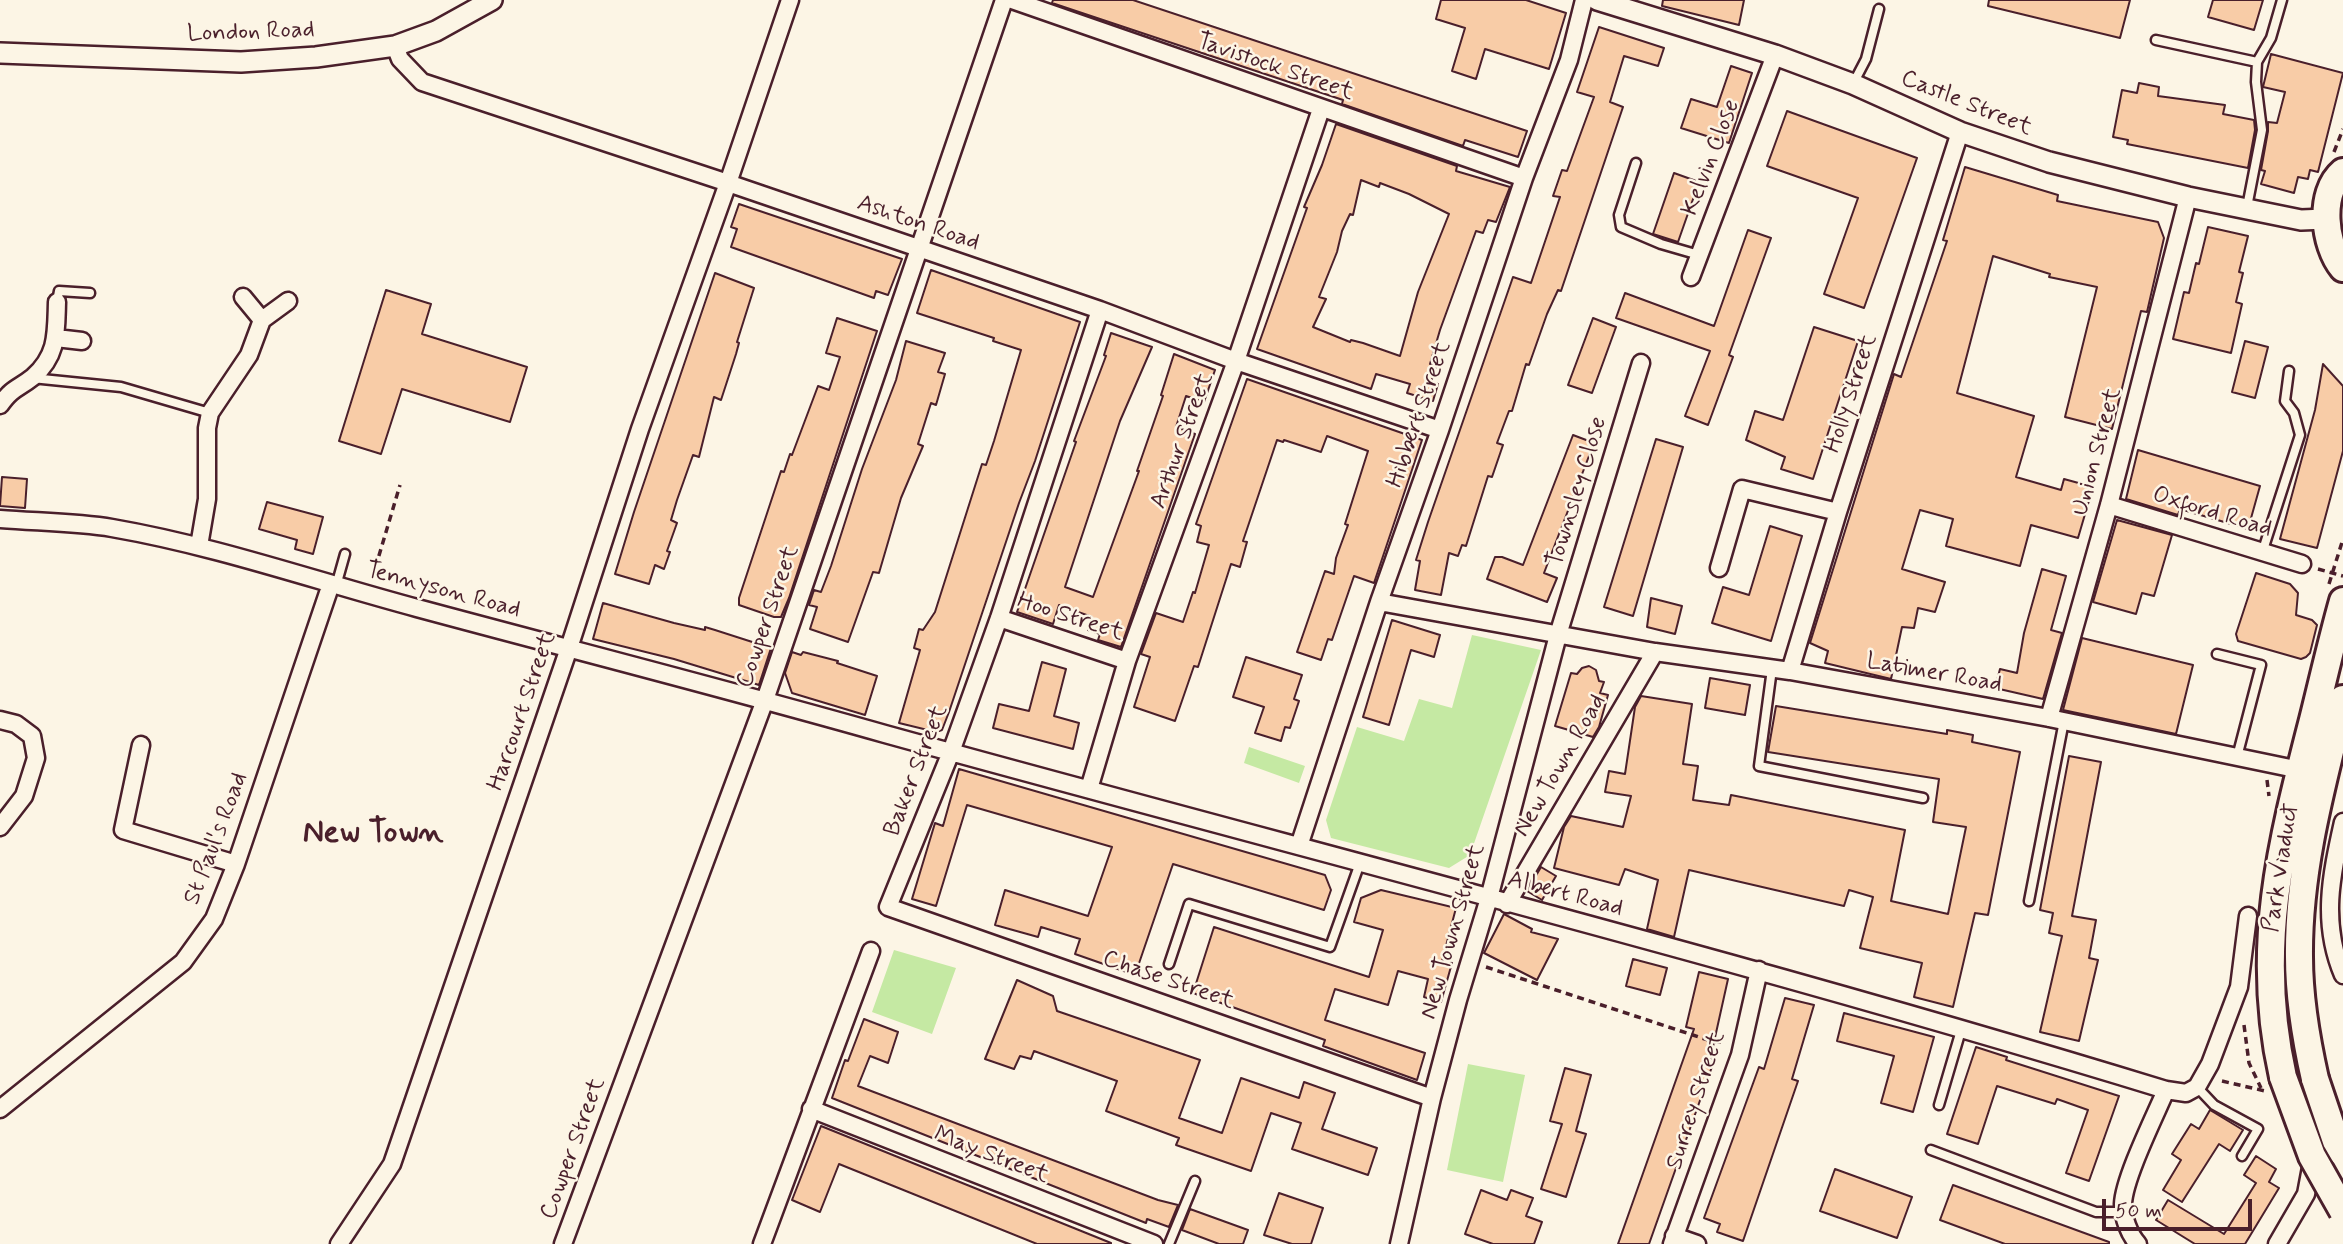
<!DOCTYPE html>
<html>
<head>
<meta charset="utf-8">
<style>
	body { margin:0 }
	#map { position:relative; width:2343px; height:1244px; overflow:hidden; background:#fcf5e5; font-family:Mynerve,sans-serif }
	canvas { display:block }
	.scale { position:absolute; left:2102px; top:1199px; width:150px; height:32px; box-sizing:border-box; border:4px solid #4a1f2b; border-top:0; padding-left:9px; font-size:21px; line-height:24px; white-space:nowrap; color:#4a1f2b; -webkit-text-stroke:5px #fcf5e5; paint-order:stroke }
</style>
</head>
<body>
<div id="map">
<canvas width="2343" height="1244"></canvas>
<div class="scale">50 m</div>
</div>
<script>
const ctx = document.querySelector('canvas').getContext('2d');
ctx.lineJoin = 'round';
function fill(path, color) {
  ctx.fillStyle = color;
  ctx.fill(path, 'evenodd');
}
function stroke(path, color, width, dash) {
  ctx.strokeStyle = color;
  ctx.lineWidth = width;
  ctx.lineCap = dash ? 'butt' : 'round';
  ctx.setLineDash(dash || []);
  ctx.stroke(path);
}
function label(font, color, halo, rows, align = 'center') {
  ctx.font = font + ' Mynerve,sans-serif';
  ctx.lineWidth = 5;
  ctx.setLineDash([]);
  ctx.textBaseline = 'middle';
  ctx.strokeStyle = halo;
  ctx.fillStyle = color;
  for (const [text, x, y, turn = 0] of rows) {
    ctx.save();
    ctx.translate(x, y);
    ctx.rotate((+turn || 0) * Math.PI / 180);
    ctx.textAlign = isNaN(turn) ? turn : align;
    if (halo) ctx.strokeText(text, 0, 0);
    ctx.fillText(text, 0, 0);
    ctx.restore();
  }
}
const green = new Path2D(`
	M1472 635 1541 650 1470 855 1449 868 1331 838 1326 820 1357 727 1404 741 1419 699 1452 708Z
	M1249 747 1305 766 1299 783 1244 763Z
	M894 950 956 968 932 1034 872 1012Z
	M1468 1064 1525 1075 1503 1182 1447 1170Z`);
const building = new Path2D(`
	M1053 0H1133L1527 131 1518 157 1465 140 1463 146 1342 104 1343 100 1052 3Z
	M1441 0H1526L1566 13 1549 69 1485 49 1476 79 1452 71 1465 28 1436 19Z
	M1663 0H1744L1739 25 1662 6Z
	M1989 0H2130L2120 38 1988 6Z
	M2213 0H2263L2254 30 2208 17Z
	M1599 27 1664 48 1658 66 1624 56 1610 102 1623 107 1561 291 1558 290 1547 314 1529 365 1526 364 1512 411H1509L1497 443 1503 445 1492 477 1488 476 1466 546 1462 545 1458 556 1449 553 1441 595 1415 590 1420 561 1416 560 1428 522 1513 277 1531 283 1560 197 1553 196 1562 170 1567 171 1594 97 1577 92Z
	M2271 54 2343 73 2318 172 2310 170 2308 179 2298 177 2294 193 2261 184 2265 171 2261 170 2268 131V122L2277 123 2285 92 2263 87Z
	M1731 66 1752 73 1729 143 1681 128 1691 99 1717 107Z
	M2139 83 2159 87 2158 96 2225 105 2223 114 2254 120 2255 130 2248 168 2127 144 2128 140 2113 137 2122 90 2137 93Z
	M1787 111 1917 158 1864 308 1824 294 1858 198 1767 166Z
	M1336 124 1457 166 1456 171 1510 187 1496 222 1488 220 1483 233 1476 231 1440 330 1430 364 1436 366 1431 382 1438 384 1433 401 1407 393 1410 384 1376 374 1371 389 1257 349 1307 208 1304 207 1322 165ZM1361 180 1379 187 1380 183 1409 194 1449 214 1418 292 1400 356 1363 343 1351 340 1350 342 1313 327 1326 299 1319 297 1337 252 1342 231 1350 214 1353 215Z
	M1965 167 2058 195 2057 201 2158 222 2164 238 2147 312 2141 311 2112 429 2065 417 2097 287 2049 277 2050 274 1993 256 1957 393 2034 416 2016 477 2061 490 2064 479 2093 487 2078 538 2031 525 2020 566 1946 546 1953 519 1920 510 1902 569 1945 582 1935 612 1918 608 1914 628 1902 627 1891 679 1825 663 1828 651 1810 643 1894 374 1901 377 1947 241 1943 240Z
	M1674 173 1699 182 1678 242 1653 234Z
	M739 204 902 259 888 295 876 291 874 298 731 247 737 229 731 227Z
	M2208 227 2248 236 2239 272 2243 273 2236 302 2242 304 2231 353 2173 339 2184 292 2189 293 2196 263 2199 264Z
	M1748 230 1771 238 1729 355 1733 357 1708 425 1685 416 1710 351 1616 318 1625 293 1714 326Z
	M931 270 1080 322 1035 461 1019 503 949 712 942 730 936 732 899 723 920 650 914 648 919 629 923 630 935 612 982 464 986 465 994 441 1021 350 993 341 994 338 917 313Z
	M715 273 754 288 737 342 739 343 736 354 721 400 714 397 699 457 693 455 677 500 671 520 677 523 667 551 670 552 664 569 655 565 649 584 615 574 634 512Z
	M386 290 431 304 422 334 527 367 510 422 402 389 381 454 339 441Z
	M837 318 877 331 789 598 781 617H774L739 605V598L781 471 784 472 790 454 792 455 818 386 829 390 840 357 826 353Z
	M1593 318 1616 327 1592 393 1568 385Z
	M1814 327 1858 341 1813 479 1781 469 1785 457 1746 440 1755 411 1783 420Z
	M1111 333 1152 347 1120 421 1065 587 1093 597 1139 471H1137L1163 396 1161 395 1174 354 1215 370 1204 402 1186 396 1176 427 1195 434 1121 647 1098 640 1100 634 1088 630 1092 617 1059 605 1053 624 1017 612 1076 442 1074 441 1106 356 1104 355Z
	M906 341 945 353 938 372 945 374 936 405 931 403 918 444 923 446 901 498 879 573 873 572 848 642 810 629 817 607 809 605 814 590 821 592 831 566 862 469 896 380Z
	M2245 341 2268 347 2255 398 2232 392Z
	M2323 364 2343 386V451L2317 548 2280 539 2315 410Z
	M1247 379 1422 440 1374 583 1354 576 1332 640 1328 639 1321 660 1297 652 1325 571 1334 574 1336 558 1348 525 1345 524 1368 451 1327 436 1321 452 1284 440 1283 442 1277 440 1243 541 1247 542 1240 567 1231 564 1198 667 1194 666 1175 721 1134 707 1150 657 1141 654 1156 613 1183 622 1193 592 1195 593 1209 545 1197 542 1201 526 1196 524Z
	M1573 435 1594 443 1544 573 1557 578 1547 602 1487 579 1495 557H1502L1523 565Z
	M1656 439 1683 447 1633 616 1604 607Z
	M2138 450 2260 486 2248 529 2180 509 2178 515 2126 499Z
	M2 477 27 479 25 508 0 506Z
	M267 502 323 517 313 554 295 549 297 540 259 529Z
	M2117 520 2172 535 2154 596 2142 593 2136 614 2093 602Z
	M1770 526 1802 536 1771 641 1712 623 1723 587 1749 595Z
	M2042 569 2066 576 2051 630 2062 633 2043 699 1995 688 2000 669 2017 673 2024 633Z
	M2256 573 2290 584 2298 593 2296 615 2312 620 2317 625 2310 653 2306 657 2301 659 2238 641 2236 634Z
	M1651 598 1682 606 1675 634 1647 627Z
	M603 603 674 623 705 630V627L715 630 771 648 759 685 674 659 593 639Z
	M1392 620 1440 635 1434 657 1411 650 1389 725 1363 717Z
	M2082 638 2193 665 2176 734 2063 710Z
	M792 652 801 655 803 652 838 661 837 663 877 676 865 715 792 693 785 673Z
	M1246 657 1302 675 1294 699 1299 701 1290 728 1285 727 1281 741 1255 733 1264 707 1233 697Z
	M1042 662 1066 669 1054 716 1079 723 1073 749 993 728 999 704 1029 711Z
	M1589 666 1596 670 1599 681 1604 682 1600 693 1608 695 1599 727 1593 737 1555 726 1571 673 1577 674 1582 668Z
	M1710 678 1750 685 1745 715 1705 708Z
	M1641 696 1692 704 1683 764 1698 766 1693 800 1729 805 1731 795 1905 830 1891 901 1948 914 1966 827 1933 822 1939 779 1768 752 1776 706 1947 734V730L1973 735 1972 742 2020 752 1988 915 1975 913 1953 1007 1914 997 1922 963 1860 948 1873 897 1849 890 1844 906 1689 870 1674 937 1647 929 1658 880 1625 869 1619 885 1554 868 1564 827 1571 816 1623 827 1631 796 1605 792 1609 771 1625 774 1635 707Z
	M2069 756 2101 762 2072 916 2096 920 2089 958 2098 960 2079 1041 2040 1032 2062 936 2049 933 2053 913 2040 910Z
	M959 769 1325 875 1331 890 1324 910 1173 864 1135 975 1075 954 1080 939 1041 927 1038 937 995 925 1005 890 1088 916 1112 847 967 805 936 906 912 899 935 823 943 826Z
	M1541 867 1556 876 1542 900 1527 891Z
	M1381 890 1456 908 1442 961 1452 963 1441 1002 1424 997 1428 979 1398 971 1388 1005 1335 989 1325 1020 1425 1053 1417 1080 1323 1046 1325 1040 1193 993 1214 927 1369 977 1383 930 1354 922 1361 898Z
	M1504 914 1532 929 1531 932 1558 939 1537 980 1484 953Z
	M1633 959 1667 968 1660 995 1626 986Z
	M1699 972 1728 979 1710 1060 1714 1061 1649 1244H1618L1694 1029 1686 1027Z
	M1017 980 1053 996 1057 1011 1200 1060 1179 1118 1222 1133 1241 1078 1299 1098 1304 1082 1335 1093 1322 1129 1377 1148 1368 1175 1292 1149 1301 1123 1271 1113 1251 1171 1176 1145 1179 1138 1106 1111 1117 1081 1034 1051 1031 1059 1020 1056 1014 1069 985 1059Z
	M1785 998 1814 1005 1792 1079 1798 1081 1743 1241 1717 1232 1720 1224 1704 1218 1759 1067 1764 1069Z
	M1844 1013 1934 1037 1913 1112 1881 1103 1894 1056 1837 1041Z
	M864 1019 898 1032 888 1063 870 1056 858 1086 1158 1200 1178 1205 1169 1227 1147 1219 1146 1223 832 1098 845 1060 848 1061Z
	M1976 1047 2007 1057 2006 1060 2119 1096 2089 1181 2066 1173 2088 1110 2057 1099 2055 1104 1997 1086 1978 1144 1947 1134Z
	M1565 1068 1591 1075 1576 1131 1586 1134 1566 1197 1541 1189 1562 1124 1550 1121Z
	M2210 1110 2243 1130 2230 1151 2219 1144 2182 1202 2163 1190 2181 1160 2172 1154 2191 1124 2199 1129Z
	M821 1126 1111 1243V1244H1037L839 1164 820 1212 792 1200Z
	M2256 1156 2276 1169 2269 1182 2279 1188 2245 1244H2195L2156 1220 2168 1200 2224 1234 2256 1183 2244 1175Z
	M1835 1169 1912 1197 1897 1238 1820 1211Z
	M1953 1185 2109 1242V1244H2005L1940 1220Z
	M1481 1190 1507 1200 1511 1190 1533 1198 1526 1216 1542 1222 1534 1244H1493L1465 1234Z
	M1279 1193 1323 1208 1311 1244H1292L1264 1235Z
	M1190 1209 1248 1230 1243 1244H1219L1182 1230Z`);
const path = new Path2D(`
	M2334 152 2343 129
	M2318 569 2343 576
	M372 579 400 485
	M2329 584 2343 539
	M2267 780 2269 796
	M1486 967 1714 1042H1725
	M2244 1025 2249 1063 2261 1088
	M2222 1081 2265 1091`);
const service = new Path2D(`
	M2156 40 2257 62
	M1854 82 1866 59 1879 9
	M1636 163 1619 215 1621 227 1661 244 1699 255
	M2247 207 2262 130 2256 82 2257 62 2271 38 2282 0
	M57 302 59 291 90 293
	M32 378 121 387 210 413
	M2262 553 2300 435 2294 413 2285 401 2289 371
	M336 586 345 554
	M2217 654 2261 665 2237 757
	M1772 669 1759 766 1923 798
	M2029 901 2064 721
	M1169 964 1189 904 1330 947 1360 863
	M2197 1087 2214 1105 2258 1129 2242 1156
	M1939 1105 1962 1027
	M1931 1150 2096 1212H2124
	M1169 1244 1195 1181`);
const minor = new Path2D(`
	M1012 0 1524 178
	M395 46 400 59 422 82 728 183 1100 310 1236 361 1440 430
	M1691 277 1775 55
	M243 297 262 320
	M1100 310 999 618 951 752 888 907 1432 1098
	M56 338 82 341
	M0 405C13 387 18 389 33 377 58 355 56 333 57 302
	M2109 505 2302 564
	M0 519C37 522 76 522 112 528 216 546 316 581 417 608 573 650 730 690 885 734 1312 852 1742 960 2166 1090L2186 1093 2197 1087 2210 1064 2239 987 2248 916
	M199 546 207 499V428L210 413 249 355 262 320 288 301
	M1719 568 1742 489 1838 512
	M1379 602 1655 652 1790 671 2049 718 2300 770
	M999 618 1127 661
	M1790 671 1838 512 1960 132
	M2049 718 2109 505 2188 197
	M0 720 16 724 32 736 36 758 24 796 0 827
	M141 745 123 830 236 864
	M1089 789 1127 661 1236 361 1321 109
	M2343 822C2331 876 2321 923 2343 975
	M1299 846 1379 602 1440 430 1524 178 1569 60 1584 0
	M1507 904 1655 652
	M0 1109 183 962 214 919 236 864 331 584
	M811 1109 1154 1244
	M1674 1236 1697 1244
	M339 1244 392 1164 569 648 640 429 728 183 790 0
	M563 1244 765 700 1004 0
	M762 1244 871 951
	M1399 1244 1432 1098 1458 1000 1489 898 1558 635 1641 363
	M1672 1244 1740 1055 1759 970
	M2138 1244C2129 1234 2123 1218 2123 1204 2124 1178 2155 1116 2166 1090
	M2277 1244 2306 1194 2313 1157`);
const tertiary = new Path2D(`
	M1597 0 1775 55 1853 84 1960 132 2049 162 2188 197 2301 220 2326 219
	M0 53 241 62 316 57 395 46 436 31 492 0`);
const trunk = new Path2D(`
	M2343 172C2318 193 2324 245 2343 268
	M2283 1077C2254 949 2281 844 2313 720 2323 680 2332 640 2343 601
	M2315 1079C2306 1039 2299 997 2299 957 2298 869 2322 784 2343 699`);
const trunkBridge = new Path2D(`
	M2283 1077 2312 1156 2343 1211
	M2315 1079 2336 1141 2343 1153`);
const streetNames = [
	["London Road",251,33,-2],
	["Tavistock Street",1275,68,19],
	["Castle Street",1966,104,22],
	["Kelvin Close",1712,158,-69],
	["Ashton Road",918,224,19],
	["Holly Street",1852,394,-72],
	["Hibbert Street",1420,415,-71],
	["Arthur Street",1183,441,-70],
	["Union Street",2098,452,-75],
	["Townsley Close",1578,492,-73],
	["Oxford Road",2212,513,17],
	["Tennyson Road",443,591,15],
	["Cowper Street",769,617,-71],
	["Hoo Street",1070,618,18],
	["Latimer Road",1934,674,10],
	["Harcourt Street",523,712,-71],
	["New Town Road",1561,766,-60],
	["Baker Street",917,771,-69],
	["St Paul's Road",217,839,-69],
	["Park Viaduct",2282,868,-81],
	["Albert Road",1565,895,15],
	["New Town Street",1454,932,-74],
	["Chase Street",1168,981,19],
	["Surrey Street",1697,1101,-72],
	["Cowper Street",574,1149,-70],
	["May Street",991,1156,21]
];
const districtNames = [
	["New Town",373,834]
];
fill(green, '#c5e9a3');
fill(building, '#f8cca7');
stroke(building, '#4a1f2b', 2);
stroke(service, '#4a1f2b', 13);
stroke(minor, '#4a1f2b', 21);
stroke(tertiary, '#4a1f2b', 24);
stroke(trunk, '#4a1f2b', 32);
stroke(path, '#4a1f2b', 3.5, [7, 5]);
stroke(service, '#fcf5e5', 8);
stroke(minor, '#fcf5e5', 16);
stroke(tertiary, '#fcf5e5', 19);
stroke(trunk, '#fcf5e5', 26);
stroke(trunkBridge, '#4a1f2b', 32, []);
stroke(trunkBridge, '#fcf5e5', 26);
label('24px', '#4a1f2b', '#fcf5e5', streetNames);
label('bold 32px', '#4a1f2b', '#fcf5e5', districtNames);
</script>
</body>
</html>
